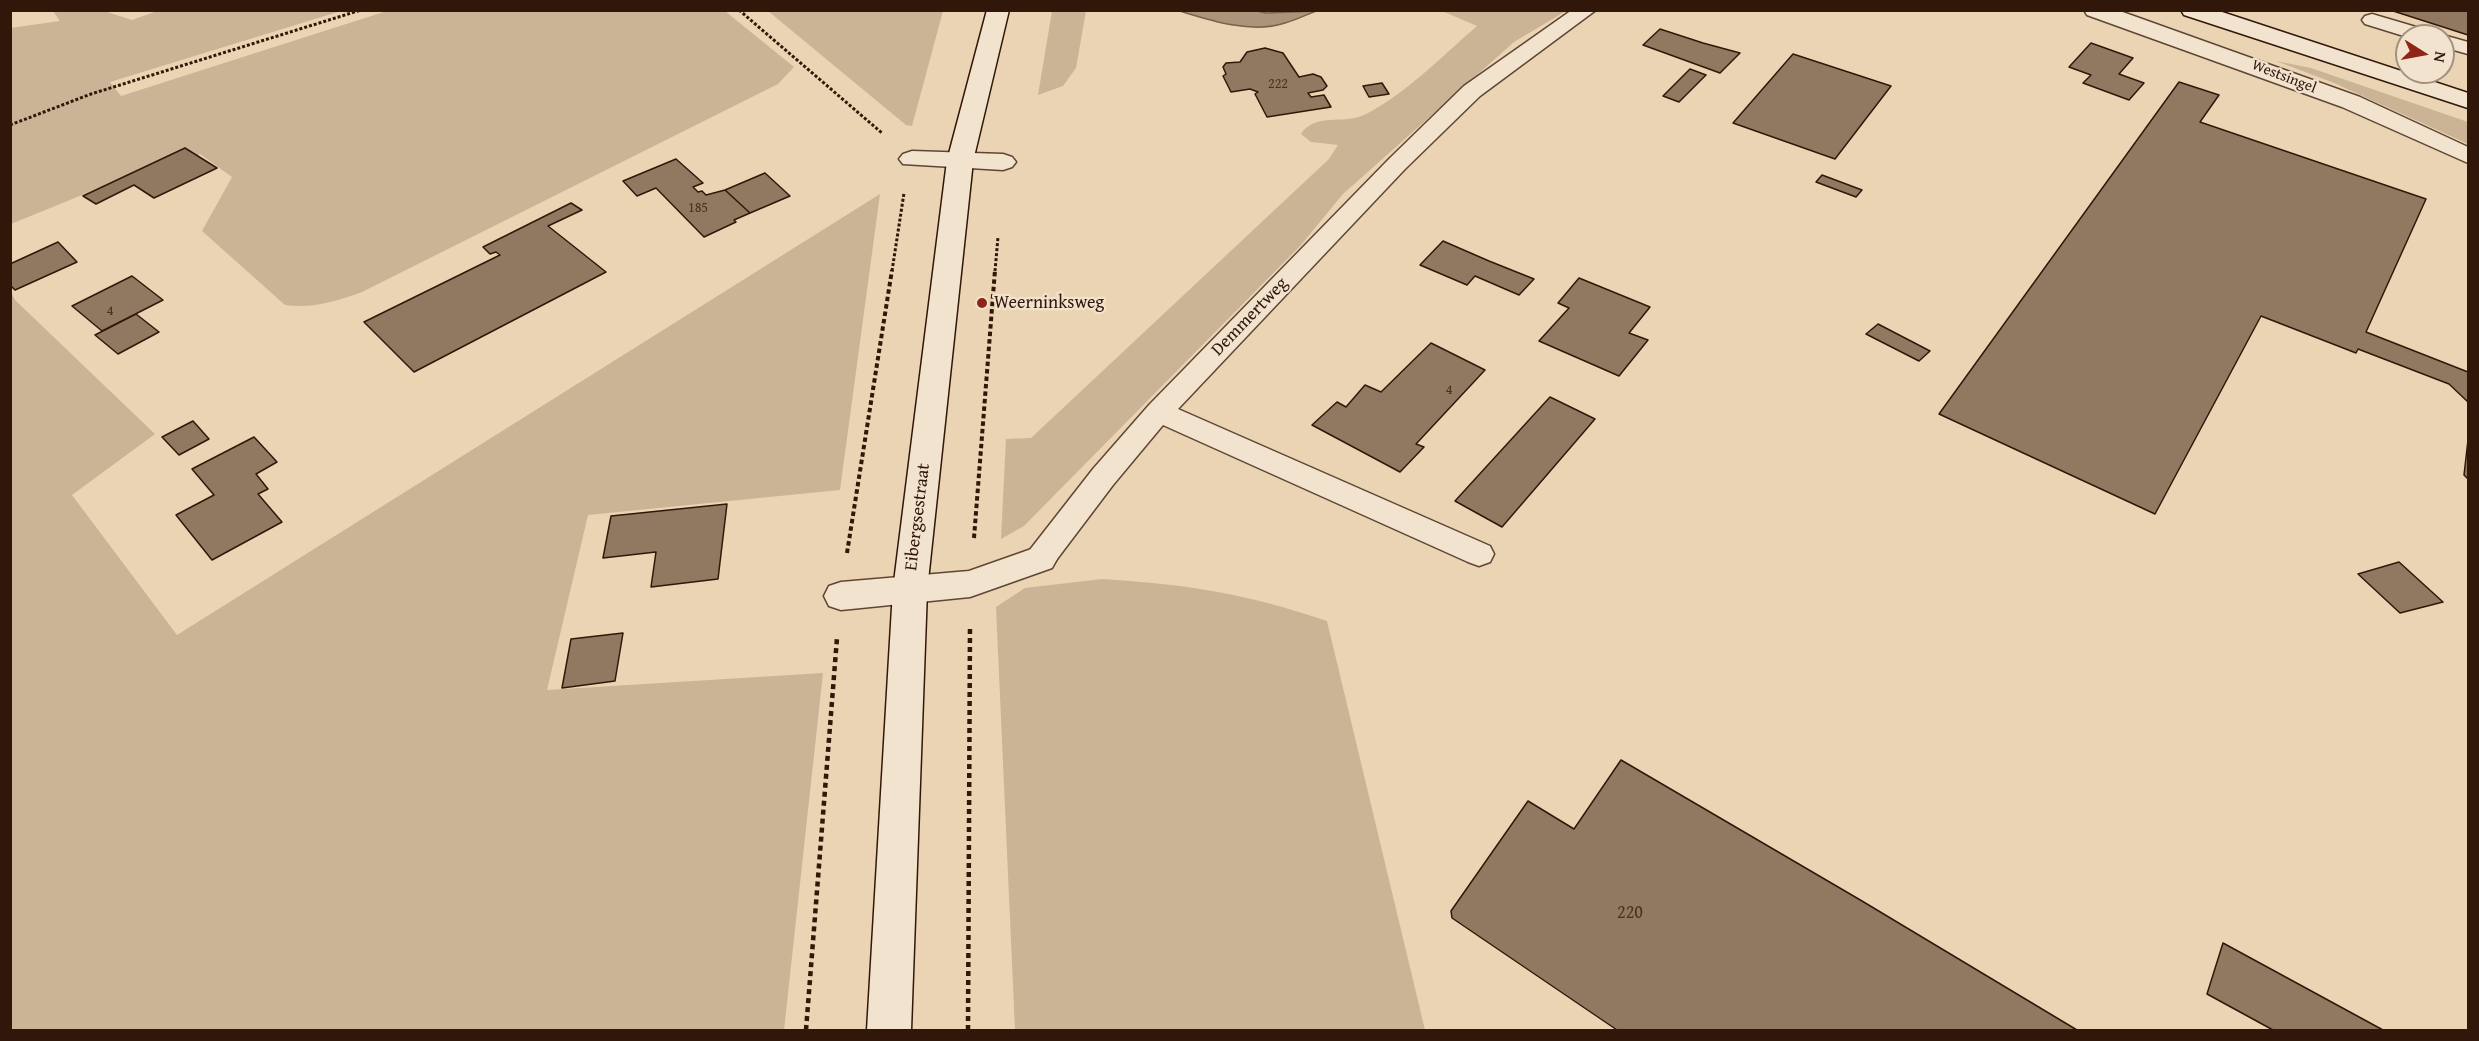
<!DOCTYPE html>
<html>
<head>
<meta charset="utf-8">
<style>
	body { margin:0 }
	#map { position:relative; width:2479px; height:1041px; overflow:hidden; background:#ead4b3; font-family:"Gentium Book Plus",serif }
	canvas { display:block }
	.frame { position:absolute; inset:0; border:12px solid #311709; pointer-events:none }
	.north { position:absolute; left:2395px; top:24px; width:60px; height:60px; box-sizing:border-box; background:#f1e3ce; border:2px solid #a4917f; border-radius:50%; rotate:101deg; font-size:16px; font-weight:700; line-height:24px; text-align:center; color:#311709 }
	.north::after { content:''; display:block; margin:auto; width:21px; height:27px; background:#8f2418; clip-path:polygon(50% 0,100% 100%,50% 72%,0 100%) }
</style>
</head>
<body>
<div id="map">
<canvas width="2479" height="1041"></canvas>
<div class="frame"></div>
<div class="north">N</div>
</div>
<script>
const ctx = document.querySelector('canvas').getContext('2d');
ctx.lineJoin = 'round';
function fill(path, color) {
  ctx.fillStyle = color;
  ctx.fill(path, 'evenodd');
}
function stroke(path, color, width, dash) {
  ctx.strokeStyle = color;
  ctx.lineWidth = width;
  ctx.lineCap = dash ? 'butt' : 'round';
  ctx.setLineDash(dash || []);
  ctx.stroke(path);
}
function label(font, color, halo, rows, align = 'center') {
  ctx.font = font + ' "Gentium Book Plus",serif';
  ctx.lineWidth = 4.5;
  ctx.setLineDash([]);
  ctx.textBaseline = 'middle';
  ctx.strokeStyle = halo;
  ctx.fillStyle = color;
  for (const [text, x, y, turn = 0] of rows) {
    ctx.save();
    ctx.translate(x, y);
    ctx.rotate((+turn || 0) * Math.PI / 180);
    ctx.textAlign = isNaN(turn) ? turn : align;
    if (halo) ctx.strokeText(text, 0, 0);
    ctx.fillText(text, 0, 0);
    ctx.restore();
  }
}
const green = new Path2D(`
	M160 10 341 11 110 82 121 96 390 10 725 11 794 67 778 84 362 292C337 301 312 309 285 305L202 231 232 177 200 154 184 164 168 160 11 224 10 28 60 21 53 11H104L132 20Z
	M768 11H943L912 126 906 125Z
	M1052 11H1086L1076 68 1063 86 1038 95Z
	M1442 11H1566L1514 42 1343 194 1301 245 1024 526 1001 539 1006 439 1031 438 1329 159 1338 145 1311 142 1301 134C1315 112 1344 125 1364 115 1406 94 1441 57 1477 26Z
	M2276 61 2311 68 2468 122V144L2334 83Z
	M880 194 840 490 588 515 547 690 823 673 784 1030H11V292L15 300 155 434 72 495 177 635Z
	M1102 579C1186 584 1248 594 1327 621L1425 1030H1015L996 607 1025 588Z`);
const water = new Path2D(`
	M1252 10 1266 13 1316 11C1306 15 1296 20 1285 23 1252 34 1212 21 1180 11Z`);
const building = new Path2D(`
	M2390 10H2468V35Z
	M1660 29 1703 43 1740 53 1720 73 1643 45Z
	M2091 43 2133 58 2119 74 2144 83 2129 100 2083 83 2091 75 2069 67Z
	M1265 48 1283 53 1299 77 1313 74 1321 77 1327 86 1323 90 1308 93 1311 97 1324 95 1331 107 1267 117 1255 94 1258 92 1250 89 1231 92 1223 76 1226 74 1223 67 1226 63 1240 62 1247 52Z
	M1793 54 1891 86 1835 159 1733 123Z
	M1690 69 1706 75 1679 102 1663 96Z
	M2179 82 2219 95 2200 122 2426 199 2366 332 2468 372V402L2449 384 2358 349 2356 353 2261 316 2155 514 1939 414Z
	M1382 83 1389 94 1369 97 1363 86Z
	M185 148 217 168 154 198 134 185 96 204 83 196Z
	M676 159 703 183 693 187 698 192 702 191 706 195 725 190 750 213 734 220 736 222 704 237 656 188 637 196 623 181Z
	M765 173 790 196 750 213 725 190Z
	M1822 175 1862 190 1856 197 1816 182Z
	M571 203 582 210 548 226 606 272 414 372 364 322 500 255 496 252 490 254 483 247Z
	M1443 241 1489 261 1534 279 1519 295 1475 276 1467 285 1420 265Z
	M58 242 77 262 15 290 10 285V264Z
	M132 276 163 300 102 331 72 306Z
	M1579 278 1650 307 1629 333 1648 340 1619 376 1539 341 1569 308 1558 303Z
	M136 314 159 332 118 354 95 335Z
	M1878 324 1930 351 1919 361 1866 334Z
	M1431 343 1485 370 1416 444 1424 447 1400 472 1312 425 1337 402 1346 407 1365 385 1381 392Z
	M1550 397 1595 419 1502 527 1455 501Z
	M193 421 209 439 179 455 162 437Z
	M254 437 277 462 256 474 268 489 258 494 282 522 212 560 176 515 214 495 192 469Z
	M2468 440V479L2464 475Z
	M727 504 718 579 651 587 656 552 603 558 611 516Z
	M2399 562 2443 602 2400 613 2358 574Z
	M623 633 615 681 562 688 571 639Z
	M1621 760 1862 901 2077 1030H1617L1452 918 1451 911 1528 801 1574 829Z
	M2223 943 2383 1030H2273L2207 994Z`);
const pathFar2 = new Path2D(`
	M739 10 882 133
	M10 125 91 94 361 10
	M892 271 904 193
	M995 271 998 237`);
const pathFar1 = new Path2D(`
	M974 538 995 270
	M847 553 892 270`);
const path = new Path2D(`
	M806 1030 837 638
	M968 1030 970 626`);
const service = new Path2D(`
	M1572 10H1596L1480 96 1405 169 1178 409 1490 546 1494 554 1490 562 1479 566 1468 562 1163 425 1113 485 1051 567 1040 571 1029 567 1025 559 1029 551 1093 469 1149 405 1389 159 1464 86Z
	M2372 14 2433 32 2436 36 2407 37 2365 24 2362 20 2365 16Z
	M2443 35 2468 42V54L2443 47V36H2438Z`);
const minor = new Path2D(`
	M2084 10H2117L2360 97 2468 147V163L2342 107 2087 15Z
	M912 151 1003 154 1012 157 1016 162 1012 167 1003 170 903 164 899 159 903 154Z
	M1040 546 1052 550 1057 559 1052 568 970 597 841 610 829 606 824 596 829 586 841 582 969 571Z`);
const secondary = new Path2D(`
	M987 10H1009L973 161 927 590 911 1030H867L893 590 947 161Z
	M2181 10H2216L2468 93V108L2184 15Z`);
const markers = [
	[982,303,6,"#8f2418"]
];
const farNumbernames = [
	["222",1278,84],
	["185",698,208]
];
const farStreetnames = [
	["Westsingel",2284,77,21]
];
const numberNames = [
	["4",110,311],
	["4",1449,390]
];
const poiNames = [
	["Weerninksweg",994,303]
];
const streetNames = [
	["Demmertweg",1250,317,-46],
	["Eibergsestraat",918,517,-83]
];
const nearNumbernames = [
	["220",1630,913]
];
fill(green, '#cbb496');
fill(water, '#ab9479');
stroke(water, '#7a624c', 1.5);
fill(building, '#917961');
stroke(building, '#311709', 1.5);
stroke(service, '#5f4634', 3);
stroke(minor, '#5f4634', 3);
stroke(secondary, '#311709', 3);
stroke(pathFar2, '#311709', 3, [3, 2]);
stroke(pathFar1, '#311709', 4, [4.5, 3]);
stroke(path, '#311709', 4.5, [5, 4]);
fill(service, '#f1e3ce');
fill(minor, '#f1e3ce');
fill(secondary, '#f1e3ce');
for (const [x, y, r, color] of markers) {
  const dot = new Path2D();
  dot.arc(x, y, r, 0, 2 * Math.PI);
  ctx.fillStyle = color;
  ctx.fill(dot);
  stroke(dot, '#f1e3ce', 2);
}
label('14px', '#49301f', null, farNumbernames);
label('15px', '#311709', '#f1e3ce', farStreetnames);
label('15px', '#49301f', null, numberNames);
label('18px', '#311709', '#f1e3ce', poiNames, 'left');
label('18px', '#311709', '#f1e3ce', streetNames);
label('18px', '#49301f', null, nearNumbernames);
</script>
</body>
</html>
